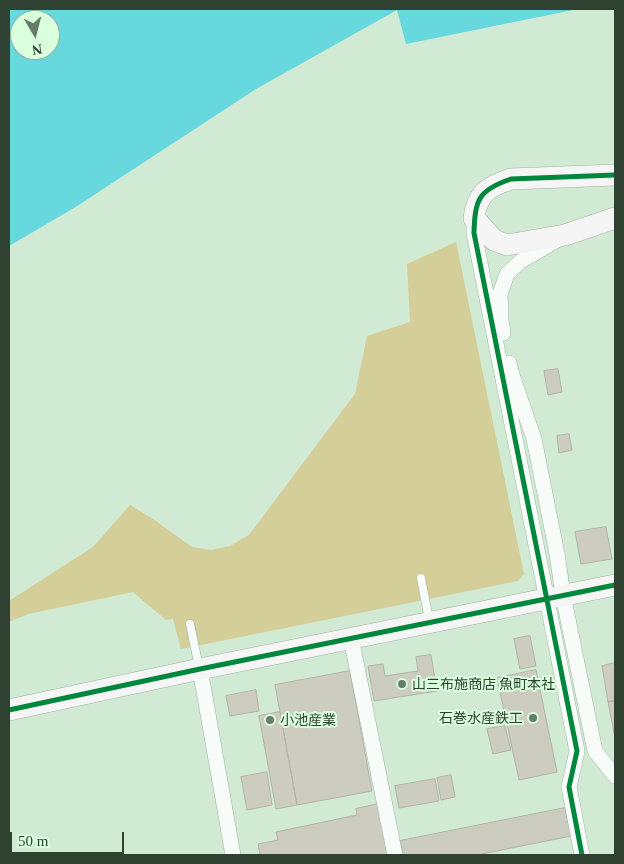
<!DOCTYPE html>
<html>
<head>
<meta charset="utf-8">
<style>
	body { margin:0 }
	#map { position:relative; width:624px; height:864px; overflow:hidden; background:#d0ead3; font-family:Georgia,serif }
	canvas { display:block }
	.frame { position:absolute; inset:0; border:10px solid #2f4131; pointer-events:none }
	.north { position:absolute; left:10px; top:10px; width:50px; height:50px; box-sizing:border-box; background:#daffdd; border:1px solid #96b398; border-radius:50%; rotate:172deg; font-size:14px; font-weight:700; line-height:20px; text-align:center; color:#2f4131 }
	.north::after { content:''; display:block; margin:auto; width:18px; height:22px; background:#677c6a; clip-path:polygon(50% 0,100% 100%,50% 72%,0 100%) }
	.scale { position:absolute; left:10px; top:832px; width:114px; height:22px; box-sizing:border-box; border:2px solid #2f4131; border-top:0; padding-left:6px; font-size:15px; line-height:18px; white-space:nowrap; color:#2f4131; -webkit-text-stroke:4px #daffdd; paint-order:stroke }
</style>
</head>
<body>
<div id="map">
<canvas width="624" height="864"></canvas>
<div class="frame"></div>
<div class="north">N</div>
<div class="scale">50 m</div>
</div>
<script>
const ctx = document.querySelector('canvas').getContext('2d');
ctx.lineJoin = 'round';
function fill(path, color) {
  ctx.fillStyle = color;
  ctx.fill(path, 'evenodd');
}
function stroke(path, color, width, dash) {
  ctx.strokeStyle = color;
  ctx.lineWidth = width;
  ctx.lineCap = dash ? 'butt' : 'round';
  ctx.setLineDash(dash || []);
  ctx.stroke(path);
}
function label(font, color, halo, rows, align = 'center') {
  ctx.font = font + ' Georgia,"Noto Sans JP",serif';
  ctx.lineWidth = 4;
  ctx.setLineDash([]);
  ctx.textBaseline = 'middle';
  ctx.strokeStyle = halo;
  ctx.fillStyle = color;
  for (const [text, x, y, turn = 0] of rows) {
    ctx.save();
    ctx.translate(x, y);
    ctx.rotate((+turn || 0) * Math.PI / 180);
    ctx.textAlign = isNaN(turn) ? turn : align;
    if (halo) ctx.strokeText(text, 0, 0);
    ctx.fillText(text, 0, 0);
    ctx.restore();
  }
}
const green = new Path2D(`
	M456 242 524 574 518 581 181 649 173 619 166 620 133 592 28 614 9 622V601L93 547 130 505 153 519 192 547 211 550 230 546 249 535 355 394 367 336 410 322 407 264Z`);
const water = new Path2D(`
	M9 9H578L406 44 397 10 256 89 74 208 9 246ZM20 20H50V50H20Z`);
const building = new Path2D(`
	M558 369 562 392 548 395 544 371Z
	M569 434 572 450 559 453 557 436Z
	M606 527 612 559 581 564 575 532Z
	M530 636 536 666 520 669 514 639Z
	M431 655 437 691 374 701 368 666 383 664 385 676 418 671 416 657Z
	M615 663V701L608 702 602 666Z
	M536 670 557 772 519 780 497 678Z
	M350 671 372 791 297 805 275 685Z
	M256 690 259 711 230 716 226 696Z
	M615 701V738L608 702Z
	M280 712 297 805 276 809 259 716Z
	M505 726 511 750 493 754 487 729Z
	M267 772 272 805 247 810 241 777Z
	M451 775 455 797 441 800 437 778Z
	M435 779 439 801 399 808 395 786Z
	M378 804 388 855H260L258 844 278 840 276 832 357 815 356 809Z
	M565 808 571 836 477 855H403L400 841Z`);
const lane = new Path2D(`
	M421 578 429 620
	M190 624 199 667`);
const street = new Path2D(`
	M474 218V233L577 751 569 787 582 855
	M503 333 501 320 500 294 507 274 521 261 557 240
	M509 363 512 375 534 439 557 554 563 595 595 751 615 776
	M351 638 395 855
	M200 669 233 855`);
const secondary = new Path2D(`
	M615 175 511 179C489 186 477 193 474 218L494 240 507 245 565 235 615 218
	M9 710 200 669 615 585`);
const cycleway = new Path2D(`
	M9 710 200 669 615 585
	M582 855 569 787 577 751 474 233C475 200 478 190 511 179L615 175`);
const markers = [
	[402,684,5,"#677c6a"],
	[533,718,5,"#677c6a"],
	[270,720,5,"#677c6a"]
];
const poiNames = [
	["山三布施商店 魚町本社",412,684],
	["石巻水産鉄工",523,718,"right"],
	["小池産業",280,720]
];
fill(green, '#d4ce98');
fill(water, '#66d8de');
fill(building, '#ccccc0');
stroke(building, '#b2b3a8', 1);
stroke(lane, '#a0b4a2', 9);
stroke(street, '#a0b4a2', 16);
stroke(secondary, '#a0b4a2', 22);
stroke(lane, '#f8fcf8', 8);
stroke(street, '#f8fcf8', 15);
stroke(secondary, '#f5f5f5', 21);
stroke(cycleway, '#00873e', 5);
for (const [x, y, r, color] of markers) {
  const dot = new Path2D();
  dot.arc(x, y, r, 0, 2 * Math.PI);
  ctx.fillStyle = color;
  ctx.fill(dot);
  stroke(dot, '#daffdd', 2);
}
label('14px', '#2f4131', '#daffdd', poiNames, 'left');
</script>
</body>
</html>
